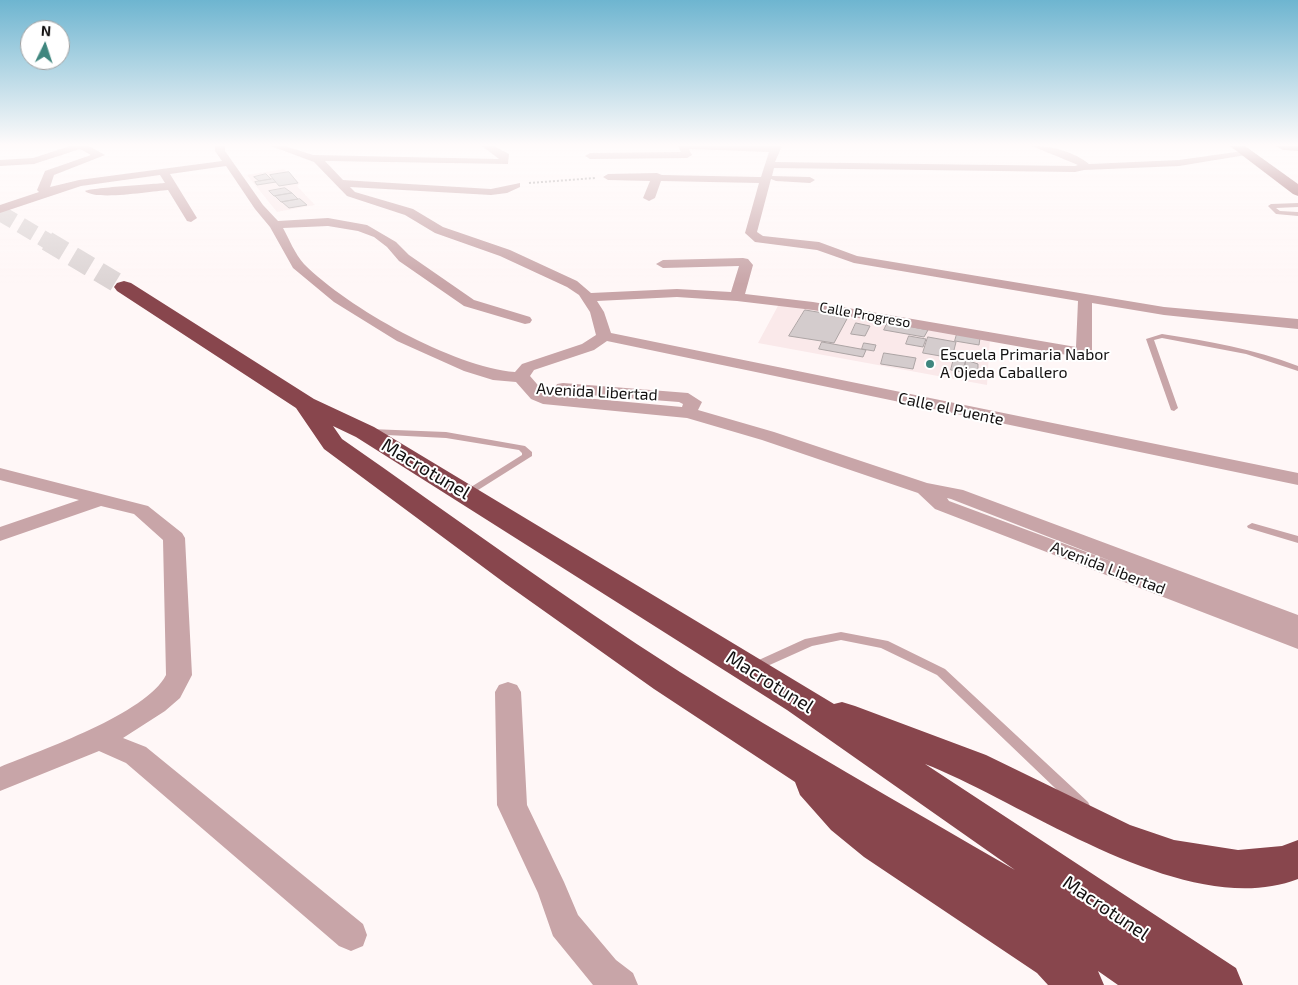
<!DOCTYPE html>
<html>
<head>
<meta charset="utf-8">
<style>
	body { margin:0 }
	#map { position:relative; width:1298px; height:985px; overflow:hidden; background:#fff7f7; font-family:"Exo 2",sans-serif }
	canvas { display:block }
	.north { position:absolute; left:20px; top:20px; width:50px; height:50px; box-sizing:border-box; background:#fff; border:1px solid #a1a0a0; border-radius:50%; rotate:4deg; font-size:14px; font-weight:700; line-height:20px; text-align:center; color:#131111 }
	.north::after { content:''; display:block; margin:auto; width:18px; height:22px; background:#3f867e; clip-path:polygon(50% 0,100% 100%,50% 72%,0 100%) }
</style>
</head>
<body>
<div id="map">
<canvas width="1298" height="985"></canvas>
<div class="north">N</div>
</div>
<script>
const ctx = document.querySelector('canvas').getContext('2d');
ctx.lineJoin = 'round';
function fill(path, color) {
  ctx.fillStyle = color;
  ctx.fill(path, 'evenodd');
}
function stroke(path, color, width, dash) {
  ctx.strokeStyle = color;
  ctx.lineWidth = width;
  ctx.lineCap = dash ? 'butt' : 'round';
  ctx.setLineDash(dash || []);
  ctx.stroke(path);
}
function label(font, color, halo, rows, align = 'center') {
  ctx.font = font + ' "Exo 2",sans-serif';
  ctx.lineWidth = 4;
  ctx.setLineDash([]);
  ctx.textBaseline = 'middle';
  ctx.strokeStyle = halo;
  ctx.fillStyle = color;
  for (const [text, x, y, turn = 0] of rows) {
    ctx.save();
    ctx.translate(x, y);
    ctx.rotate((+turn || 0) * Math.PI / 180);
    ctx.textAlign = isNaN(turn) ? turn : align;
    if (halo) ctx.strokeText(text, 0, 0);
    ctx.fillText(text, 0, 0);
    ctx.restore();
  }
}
const built = new Path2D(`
	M284 169 300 183 297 186 315 205 277 212 247 175Z
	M779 304 990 338 987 385 758 343Z`);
const building = new Path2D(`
	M289 172 298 183 279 186 270 175Z
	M266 174 271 179 259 181 254 177Z
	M273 179 276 182 257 185 255 182Z
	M285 188 292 193 274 196 269 191Z
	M292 193 298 199 281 202 275 196Z
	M300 199 307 205 289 208 282 202Z
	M805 310 848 317 834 343 789 336Z
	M888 322 928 330 924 337 884 330Z
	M856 323 870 326 865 336 851 334Z
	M957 334 980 338 979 345 955 341Z
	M909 336 926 339 923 347 906 344Z
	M928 337 956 342 952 358 923 353Z
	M822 342 866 350 863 357 819 349Z
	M864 343 876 345 874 351 862 349Z
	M884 353 916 358 913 369 881 364Z
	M954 358 966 360 963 372 951 370Z
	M966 360 978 364V374L964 372Z`);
const motorwayTunnelFar1 = new Path2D(`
	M0 213 49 242`);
const motorwayTunnel = new Path2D(`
	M47 241 124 287`);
const path = new Path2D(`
	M529 183 595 178`);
const service = new Path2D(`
	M1298 203V207L1276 208 1280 211 1298 212V216L1276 214 1268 206 1271 204Z
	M1162 334C1208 341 1254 349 1298 366V371L1246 354 1162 338 1154 340 1178 408 1174 411 1171 410 1146 339Z
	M370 429 446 432 525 446 532 452V456L467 497 462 494 463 492 522 455V453L519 450 446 438 367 434 365 432 367 430Z
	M1252 523 1298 536V543L1248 528 1247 526Z
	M841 632 888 641 945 669 1088 802 1090 806 1088 810 1083 812 1078 810 937 675 881 648 841 640 812 646 754 672 750 670 748 667 750 664 805 639Z`);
const minor = new Path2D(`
	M70 146H89L105 155 54 175 50 187 79 180 222 161 215 151V146H225V151L263 205 278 221 328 218 367 225 396 242 409 255 474 300 530 317 532 320 530 323 525 324 464 306 399 261 387 247 374 237 358 231 328 226 283 228C289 239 295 254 304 264 348 308 453 367 515 372L522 364 582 344 596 335 590 312 579 295 567 287 500 256 435 233 405 215 347 196 314 162 271 146H285L313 155 499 159 482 146H494L509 154 508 164 325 161 343 180 491 189 520 183V187L507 193 491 195 350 187 355 192 413 209 443 227 510 250 577 281 591 293 677 289 731 292 739 266 663 268 656 264 663 260 743 258 748 259 753 265 745 294 813 302 1076 347 1078 301 854 263 817 250 755 242 745 233 759 183 661 181 655 198 649 201 643 198 650 181 608 180 603 177 608 174 657 173 662 175 761 177 769 152 689 149 692 155 687 158 590 159 585 156 590 153 681 152 678 146H782L775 162 1075 166 1078 165 1032 146C1050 145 1075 152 1089 164L1179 160 1250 150 1251 152 1246 155 1179 166 1084 170 1075 172 774 168 772 176 810 177 815 180 810 183 776 181 771 179 757 232 763 236 819 242 857 256 1164 307 1298 319V329L1164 315 1092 303V353L1084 358 813 310 737 301 677 297 597 301 604 312 611 333 1298 473V485L607 341 594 350 534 370 530 376 543 391 552 395 682 407 683 404 679 402 563 393 557 392 555 388 557 384 563 383 688 393 702 402 698 410 774 432 927 483 963 490 1298 615V649L935 509 918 493 762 440 687 418 543 404 531 399 516 382 493 380 464 371 397 341 334 302 293 268 270 227 255 209 226 166 170 174 197 218 191 222 187 221 168 190C152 191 96 201 85 191 89 188 154 184 165 183L160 175 81 186 0 213V205L39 192 37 190 45 171 91 155 80 149 34 164 0 166V160L33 158ZM947 498 951 499 1116 563 949 501Z
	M0 468 148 506 182 533 185 538 192 675 180 698 165 711 123 738 146 747 363 924 367 935 363 946 351 951 339 946 126 763 99 751 0 791V767C41 750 146 714 166 675L163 540 134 514 101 506 0 541V527L79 500 0 480Z
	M508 682 517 685 521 692 527 805 564 882 578 915 616 960 633 973 638 985H593L553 936 538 893 497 805 495 692 499 685Z`);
const secondary = new Path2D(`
	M1276 146H1298V151L1283 150Z`);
const primary = new Path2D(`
	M1230 146H1245L1298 184V196L1293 194Z`);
const motorway = new Path2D(`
	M124 281 131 283 314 399 374 427 834 704 842 702 855 706 986 755 1130 825 1174 840 1238 850 1282 846 1298 840V879C1186 922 1027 804 925 764L1236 968 1243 985H1118L1098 971 1104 985H1048L1037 973 864 857 831 830 800 795 795 782 654 689 506 584 324 449 296 408 117 291 114 287 117 283ZM333 426 356 437 787 710 1015 870C903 805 790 741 680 672 564 598 454 517 342 439Z`);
const markers = [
	[930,364,5,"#3f867e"]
];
const farStreetnames = [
	["Calle Progreso",865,315,10]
];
const poiNames = [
	["Escuela Primaria Nabor",940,355],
	["A Ojeda Caballero",940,373]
];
const streetNames = [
	["Avenida Libertad",597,392,3],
	["Calle el Puente",951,409,12],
	["Avenida Libertad",1108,568,21]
];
const nearStreetnames = [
	["Macrotunel",426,469,31],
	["Macrotunel",770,682,32],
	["Macrotunel",1106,908,34]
];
fill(built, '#fae9ea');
fill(building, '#d4cccd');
stroke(building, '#ada5a5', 1);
stroke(motorwayTunnelFar1, '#dcd4d4', 16, [16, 8]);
stroke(motorwayTunnel, '#dcd4d4', 20, [20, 10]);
stroke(path, '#9c9797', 2, [2, 2]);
fill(service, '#c8a5a8');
fill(minor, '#c8a5a8');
fill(secondary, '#ae7d81');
fill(primary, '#9a5f65');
fill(motorway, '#88464d');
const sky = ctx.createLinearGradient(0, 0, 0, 284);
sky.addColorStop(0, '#6eb5d0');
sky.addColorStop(0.51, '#fffbfb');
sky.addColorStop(1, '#fffbfb00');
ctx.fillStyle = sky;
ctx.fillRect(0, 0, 1298, 284);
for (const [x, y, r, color] of markers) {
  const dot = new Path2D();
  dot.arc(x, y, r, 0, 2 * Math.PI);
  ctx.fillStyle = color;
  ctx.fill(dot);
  stroke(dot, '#fff', 2);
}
label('14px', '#131111', '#fff', farStreetnames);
label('16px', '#131111', '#fff', poiNames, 'left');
label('16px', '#131111', '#fff', streetNames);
label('19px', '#131111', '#fff', nearStreetnames);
</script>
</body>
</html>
